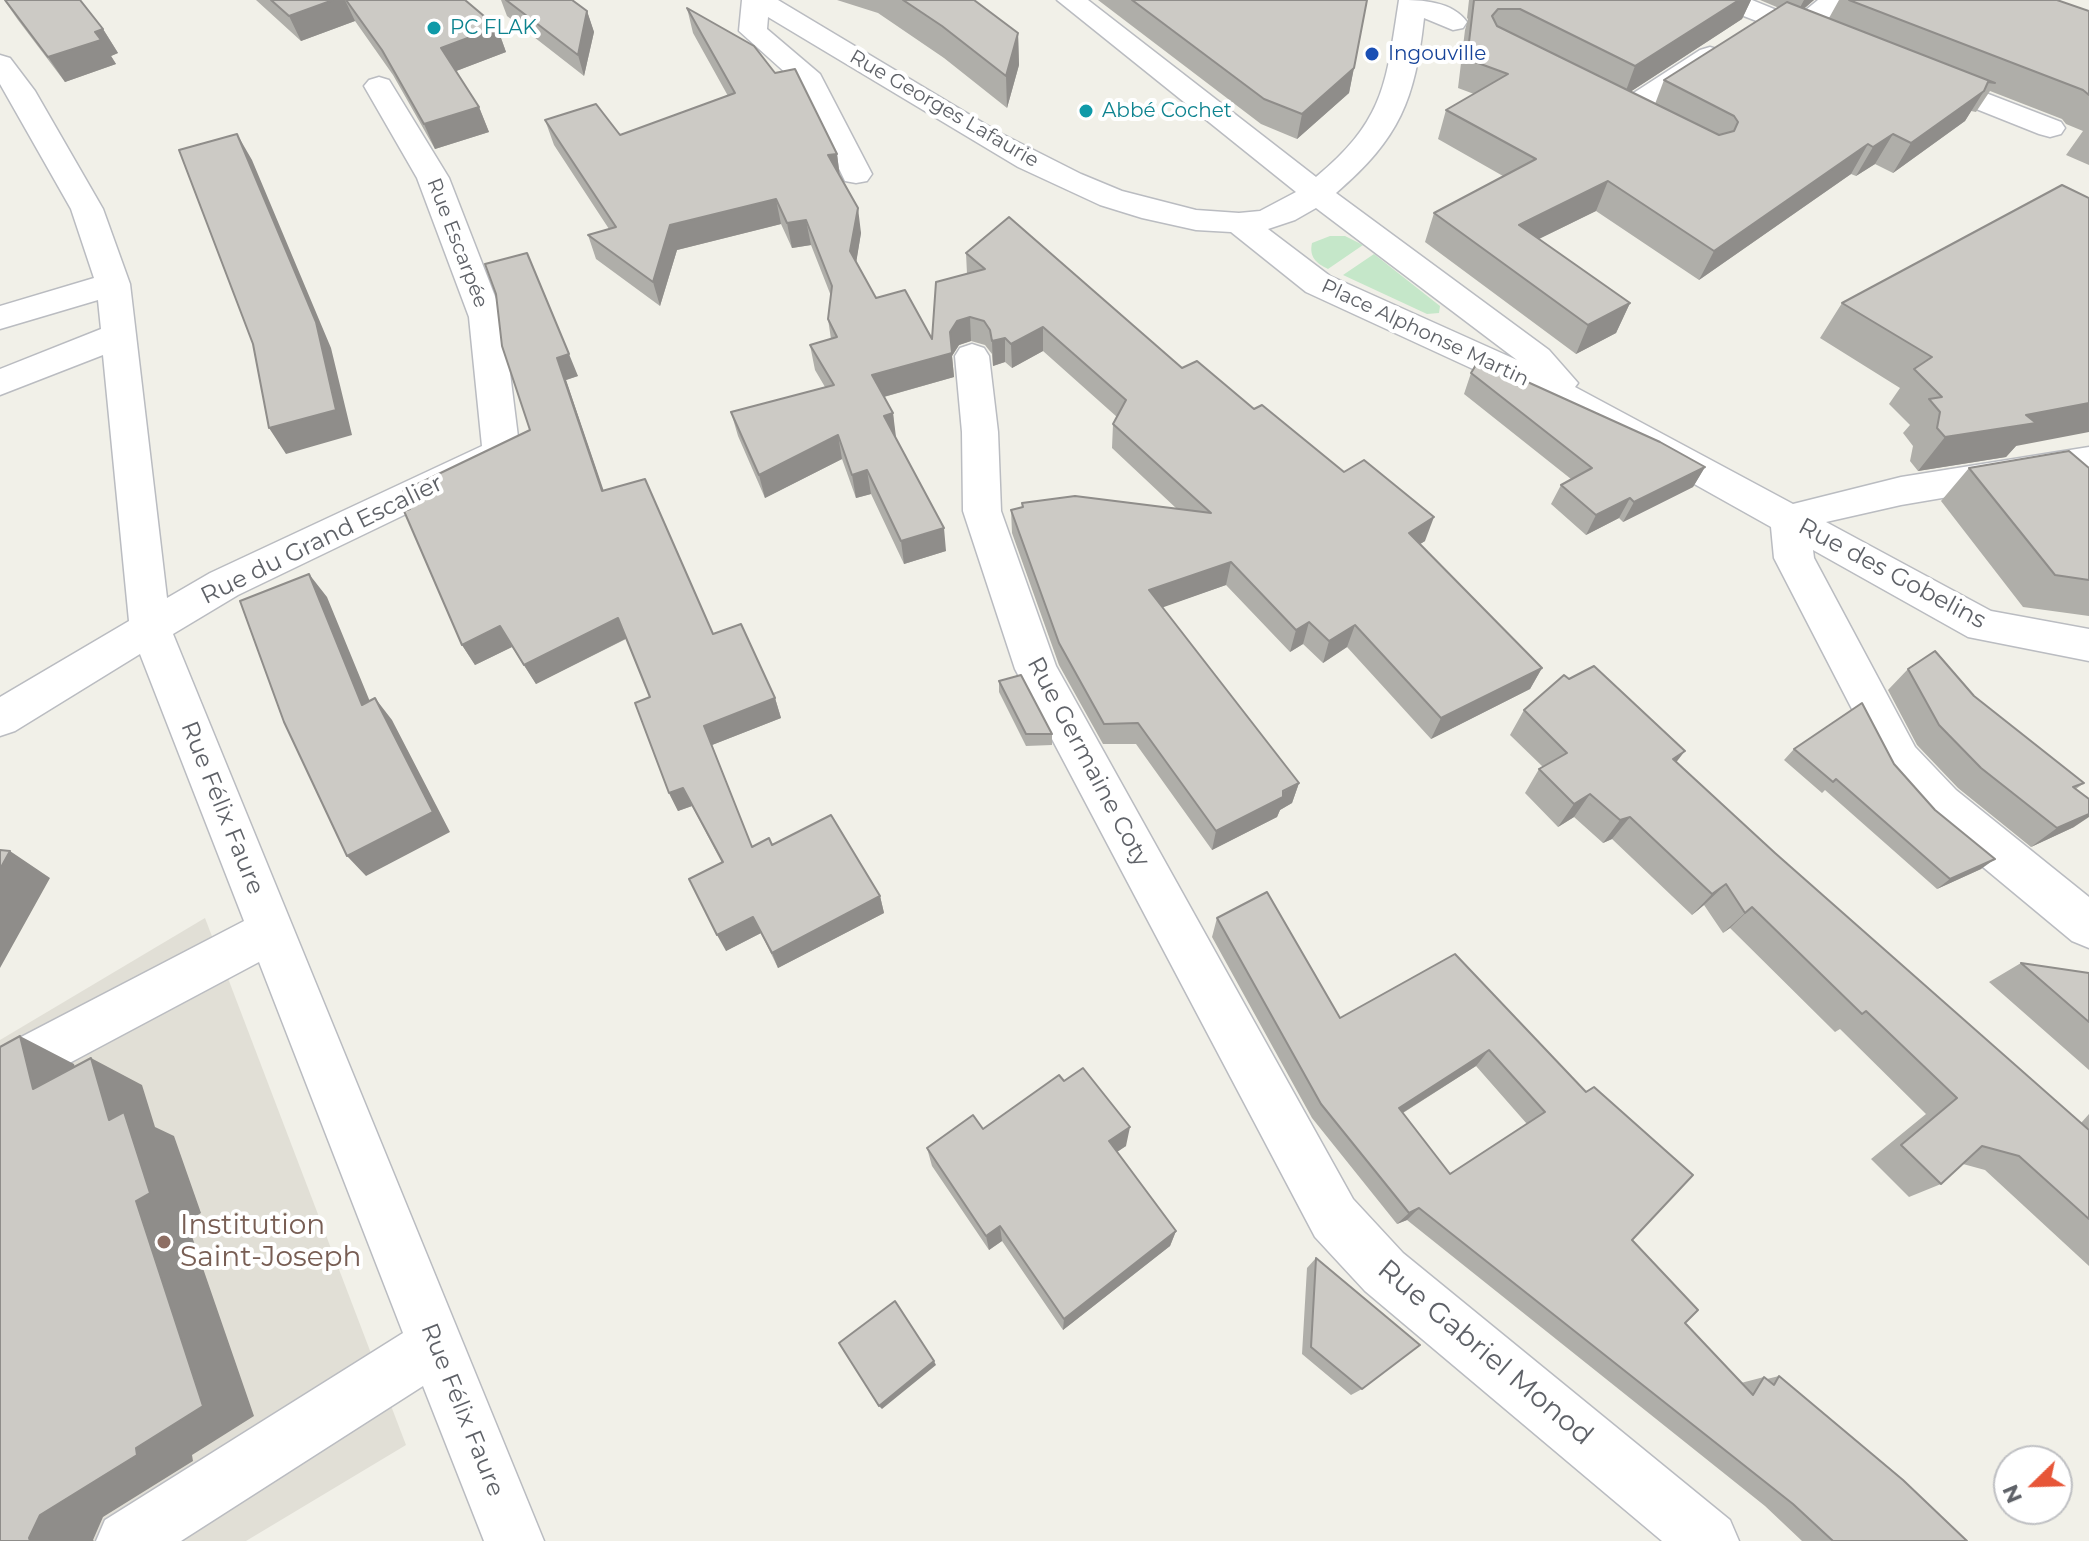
<!DOCTYPE html>
<html>
<head>
<meta charset="utf-8">
<style>
	body { margin:0 }
	#map { position:relative; width:2089px; height:1541px; overflow:hidden; background:#f1f0e8; font-family:Montserrat,sans-serif }
	canvas { display:block }
	.north { position:absolute; left:1993px; top:1445px; width:80px; height:80px; box-sizing:border-box; background:#fff; border:2px solid #bfc0c3; border-radius:50%; rotate:247deg; font-size:22px; font-weight:700; line-height:32px; text-align:center; color:#5f6268 }
	.north::after { content:''; display:block; margin:auto; width:28px; height:36px; background:#e75638; clip-path:polygon(50% 0,100% 100%,50% 72%,0 100%) }
</style>
</head>
<body>
<div id="map">
<canvas width="2089" height="1541"></canvas>
<div class="north">N</div>
</div>
<script>
const ctx = document.querySelector('canvas').getContext('2d');
ctx.lineJoin = 'round';
function fill(path, color) {
  ctx.fillStyle = color;
  ctx.fill(path, 'evenodd');
}
function stroke(path, color, width, dash) {
  ctx.strokeStyle = color;
  ctx.lineWidth = width;
  ctx.lineCap = dash ? 'butt' : 'round';
  ctx.setLineDash(dash || []);
  ctx.stroke(path);
}
function label(font, color, halo, rows, align = 'center') {
  ctx.font = font + ' Montserrat,sans-serif';
  ctx.lineWidth = 8;
  ctx.setLineDash([]);
  ctx.textBaseline = 'middle';
  ctx.strokeStyle = halo;
  ctx.fillStyle = color;
  for (const [text, x, y, turn = 0] of rows) {
    ctx.save();
    ctx.translate(x, y);
    ctx.rotate((+turn || 0) * Math.PI / 180);
    ctx.textAlign = isNaN(turn) ? turn : align;
    if (halo) ctx.strokeText(text, 0, 0);
    ctx.fillText(text, 0, 0);
    ctx.restore();
  }
}
const education = new Path2D(`
	M205 918 406 1445 246 1541H0V1040Z`);
const green = new Path2D(`
	M1330 236H1345L1363 245 1328 269C1316 263 1309 257 1312 243Z
	M1374 254 1440 306 1439 313 1427 314 1343 275Z`);
const minor = new Path2D(`
	M742 0H778L1000 133 1081 174 1122 191 1196 210 1239 213 1260 211 1296 192 1057 0H1088L1316 177C1385 120 1386 83 1399 0 1422 0 1452 1 1467 22L1463 28 1453 30 1424 18C1415 100 1400 138 1336 193L1549 350 1578 383 1575 387 1793 504 1901 477 2089 447V473L1901 505 1826 522 1991 611 2089 629V661L1968 637 1813 550 1814 558 1915 747 1956 790 2089 897V948L2072 941 1924 818 1885 773 1774 558 1771 527 1564 411 1306 292 1231 232 1196 230 1142 218 1100 205 1018 167 768 17 767 29 820 74 872 174 867 181 856 183 845 181 798 84 739 31ZM1316 208 1517 360 1330 276 1268 229 1295 220Z
	M1714 0H1752L1796 18 1818 0H1848L1819 27 1831 32 1835 38 1831 44 1821 46 1718 6Z
	M1710 47 1720 50 1724 56 1720 62 1635 117 1625 120 1615 117 1610 111 1615 105 1700 50Z
	M0 55 10 58 35 91 103 209 130 284 167 598 210 573 482 446 469 317 417 178 364 86 369 80 379 77 389 80 449 178 503 317 520 453 514 462 238 595 173 634 544 1541H484L423 1386 181 1541H96L105 1520 403 1333 259 962 0 1100V1048L244 921 140 654 15 731 0 736V697L129 621 103 355 0 395V369L101 329 98 300 0 329V306L94 278 71 209 0 84Z
	M1926 70 2061 122 2065 128 2061 134 2050 137 2039 134 1916 85 1912 79 1916 73Z
	M972 344 984 348 989 356 998 432 1001 511 1056 666 1353 1199 1403 1253 1730 1520 1739 1541H1662L1365 1291 1315 1237 1015 669 963 511 962 432 955 356 960 348Z`);
const wall = new Path2D(`
	M4 0 103 29 118 53 111 56 116 64 65 82 18 20Z
	M256 0H465L497 27 506 52 456 71 479 107 489 132 435 149 393 75 355 21 301 41Z
	M501 0H572L587 11 594 32 584 76 507 16Z
	M837 0H974L1018 33 1019 65 1007 108 944 58 878 13Z
	M1098 0H1367L1349 93 1297 139 1261 124Z
	M1469 0H1751L1742 19 1630 92 1655 104 1664 80 1779 8 1760 0H1814L1804 9 1829 18 1839 0H2057L2089 11V165L2066 155 2083 131 2066 124 2062 119 1990 91 1976 112 1971 111 1965 121 1893 173 1875 164 1856 176 1851 174 1699 280 1596 211 1539 239 1630 303 1616 333 1576 354 1425 242 1434 213 1503 176 1438 139 1446 110 1474 94 1458 88 1465 30 1468 19 1467 18Z
	M687 8 837 154 840 177 861 233 856 262 876 298 932 339 967 274 966 253 1182 368 1254 409 1425 541 1420 544 1542 668 1530 689 1431 739 1347 647 1323 663 1303 644 1290 652 1226 585 1162 607 1299 783 1292 803 1280 810 1277 817 1212 850 1136 744H1103L1059 665 1012 533 1011 510 1177 509 1112 448 1113 424 1117 417 1043 351 1012 368 1005 362 993 366 992 354 985 345 971 341 959 345 952 356 954 377 884 397 893 413 895 438 946 551 904 564 871 494 856 498 842 459 765 498 738 436 731 412 825 387 815 370 810 345 831 339 828 319 831 296 811 245 792 248 781 224 677 250 660 306 596 259 588 235 609 229 554 145 545 120 620 135 728 96 693 33Z
	M2062 185 2016 446 2006 457 1918 471 1910 461 1913 446 1903 433 1910 425 1889 404 1900 388 1820 338 1842 303Z
	M496 294 578 376 566 380 603 490 713 634 775 698 781 718 712 745 752 847 772 845 880 896 884 913 778 968 761 933 726 951 722 863 692 806 678 811 669 793 650 697 626 639 536 684 512 647 475 665 462 645 410 509 530 430Z
	M1471 373 1705 467 1693 487 1623 522 1619 518 1586 535 1551 504 1561 485 1571 479 1464 394Z
	M1969 468H2089V616L2023 607 1941 501Z
	M1908 669 1974 696 2084 783 2076 789 2074 827 2031 847 1958 788 1917 745 1888 690Z
	M999 681 1052 734V745L1026 746 999 692Z
	M1524 710 1677 762 1775 853 2081 1123 2089 1114V1266L1985 1170 1963 1164 1941 1184 1909 1197 1871 1159 1926 1114 1840 1029 1835 1032 1730 928 1723 933 1704 905 1692 915 1612 839 1603 843 1574 817 1558 827 1525 793 1539 769 1543 767 1510 735Z
	M1794 749 1894 764 1981 869 1937 889 1825 790 1822 793 1784 760Z
	M1217 918 1340 1018 1455 954 1632 1240 1685 1323 1741 1383 1764 1377 1767 1379 1779 1376 1967 1541H1802L1765 1506 1407 1220 1397 1224 1312 1118 1212 937ZM1476 1066 1527 1124 1450 1174 1403 1113Z
	M2021 963 2089 973V1070L1989 982Z
	M1064 1081 1126 1146 1117 1152 1176 1231 1170 1246 1063 1330 1002 1241 989 1250 932 1166 927 1148 983 1129Z
	M1316 1258 1362 1389 1351 1395 1302 1354 1307 1268Z`);
const shadedWall = new Path2D(`
	M333 0H345L355 21 301 41 289 16Z
	M1739 0H1751L1742 19 1624 96 1635 66Z
	M1804 0H1814L1796 15Z
	M587 11 594 32 584 76 578 55Z
	M497 27 506 52 451 73 441 48Z
	M103 29 118 53 111 56 116 64 65 82 48 57 95 32Z
	M1018 33 1019 65 1007 108 1006 76Z
	M1354 68 1349 93 1297 139 1302 114Z
	M1984 91 1965 121 1893 173 1911 143Z
	M479 107 489 132 435 149 424 124Z
	M237 134 252 160 331 348 352 435 286 454 269 428Z
	M1893 134 1875 164 1856 176 1873 147Z
	M1868 144 1851 174 1699 280 1714 251Z
	M837 154 840 178 828 155Z
	M1608 181 1596 211 1508 254 1519 225Z
	M776 199 781 224 677 250 660 306 653 282 670 225Z
	M858 208 861 233 854 276 850 251Z
	M806 220 811 245 792 248 787 223Z
	M1630 303 1616 333 1576 354 1588 325Z
	M970 317 971 341 959 345 952 356 954 377 876 399 872 375 950 332 957 321Z
	M1043 327V351L1012 368 1011 344Z
	M1005 338V362L993 366 992 341Z
	M569 354 578 376 566 380 611 512 602 491 557 358Z
	M2089 403V432L2016 446 2006 457 1918 471 1945 437 2026 415Z
	M893 413 896 437 887 440 884 416Z
	M838 435 842 459 765 498 759 475Z
	M1705 467 1693 487 1623 522 1634 502Z
	M867 470 871 494 856 498 852 475Z
	M1630 498 1619 518 1586 535 1596 515Z
	M1434 517 1425 541 1401 556 1409 533Z
	M944 528 946 551 904 564 901 541Z
	M1231 562 1226 585 1147 613 1149 590Z
	M309 574 327 597 380 726 362 705Z
	M618 618 627 638 536 684 524 665Z
	M1309 622 1303 644 1290 652 1296 630Z
	M1355 625 1347 647 1323 663 1329 641Z
	M500 626 512 647 475 665 462 645Z
	M1542 668 1530 689 1431 739 1441 718Z
	M375 698 392 720 450 832 366 876 347 856Z
	M775 698 781 718 712 745 704 726Z
	M1685 751 1667 774 1673 759Z
	M1299 783 1292 803 1280 810 1277 817 1212 850 1216 831Z
	M683 788 692 806 678 811 669 793Z
	M1590 794 1574 817 1558 827 1574 804Z
	M2089 814V817L2074 827 2031 847 2057 828Z
	M1630 817 1612 839 1603 843 1620 820Z
	M10 851 50 878 0 968V869Z
	M1995 859 1981 869 1937 889 1950 879Z
	M1726 884 1704 905 1692 915 1712 894Z
	M880 896 884 913 778 968 772 953Z
	M1752 907 1730 928 1723 933 1745 913Z
	M753 917 761 933 726 951 717 935Z
	M20 1036 74 1064 88 1114 33 1089Z
	M1489 1050 1476 1066 1388 1122 1399 1108Z
	M91 1058 142 1085 155 1127 174 1136 201 1213 187 1222 254 1416 192 1455 193 1461 103 1517 93 1540 94 1541H30L29 1538 109 1120Z
	M1130 1127 1126 1146 1106 1159 1109 1141Z
	M1419 1208 1407 1220 1397 1224 1409 1213Z
	M1000 1226 1002 1241 989 1250 986 1236Z
	M1176 1231 1170 1246 1063 1330 1064 1319Z
	M934 1361 936 1365 882 1409 879 1406Z`);
const building = new Path2D(`
	M5 0H80L103 29 95 32 101 40 48 57Z
	M271 0H333L289 16Z
	M346 0H465L497 27 441 48 479 107 424 124 382 50Z
	M506 0H572L587 11 578 55Z
	M903 0H974L1018 33 1006 76 942 26Z
	M1132 0H1367L1354 68 1302 114 1264 99Z
	M1474 0H1739L1635 66 1520 9H1498L1492 16 1497 26 1719 135 1734 131 1738 122 1734 116 1664 80 1787 2 1995 83 1988 82 1984 91 1911 143 1893 134 1873 147 1868 144 1714 251 1608 181 1519 225 1630 303 1588 325 1434 213 1536 159 1446 110 1508 74 1467 59Z
	M1849 0H2057L2089 11V95L2083 90Z
	M687 8 754 46 775 73 795 69 837 154 828 155 858 208 850 251 876 298 905 290 932 339 936 282 985 269 966 253 1009 217 1182 368 1197 361 1254 409 1262 405 1344 472 1364 460 1434 517 1409 533 1542 668 1441 718 1355 625 1329 641 1309 622 1296 630 1231 562 1149 590 1299 783 1283 791V797L1216 831 1138 723 1104 724 1059 643 1011 510 1023 507 1022 503 1075 496 1211 513 1113 424 1126 400 1043 327 1011 344 1005 338 992 341 990 330 984 321 970 317 957 321 950 332 952 353 872 375 893 413 884 416 944 528 901 541 867 470 852 475 838 435 759 475 731 412 834 385 810 345 837 337 828 319 832 286 806 220 787 223 776 199 670 225 653 282 588 235 616 227 545 120 596 104 620 135 735 93Z
	M237 134 316 322 336 410 269 428 253 344 179 150Z
	M2062 185 2089 198V403L2026 415 2036 423 1945 437 1937 428 1940 412 1929 399 1942 397 1914 369 1932 357 1842 303Z
	M527 253 569 354 557 358 602 491 645 479 713 634 741 624 775 698 704 726 752 847 769 838 772 845 831 815 880 896 772 953 753 917 717 935 689 879 723 862 683 788 669 793 635 703 650 697 618 618 524 665 500 626 462 645 404 511 410 509 403 491 530 430 502 346 496 294 485 264Z
	M1479 360 1660 442 1705 467 1634 502 1630 498 1596 515 1561 485 1592 468 1471 373Z
	M2069 451 2089 468V580L2055 575 1969 468Z
	M309 574 362 705 375 698 433 812 347 856 284 722 240 601Z
	M1935 651 1974 696 2084 783 2073 787 2089 799V814L2057 828 1981 768 1939 725 1908 669Z
	M1594 666 1685 751 1673 759 1775 853 2089 1130V1219L2019 1156 1982 1146 1941 1184 1901 1145 1957 1098 1866 1011 1862 1014 1752 907 1745 913 1726 884 1712 894 1630 817 1620 820 1590 794 1574 804 1539 769 1567 753 1524 710 1564 675 1569 679Z
	M1021 675 1052 734H1026L999 681Z
	M1862 703 1894 764 1935 810 1995 859 1950 879 1836 779 1833 782 1794 749Z
	M0 850 10 851 0 869Z
	M1267 892 1340 1018 1455 954 1586 1092 1594 1087 1693 1175 1632 1240 1698 1310 1685 1323 1753 1395 1764 1377 1774 1385 1779 1376 1903 1480 1967 1541H1833L1793 1504 1419 1208 1409 1213 1321 1104 1217 918ZM1489 1050 1545 1112 1450 1174 1399 1108Z
	M2021 963 2089 973V1022Z
	M20 1036 33 1089 91 1058 109 1120 124 1112 150 1193 136 1201 203 1406 136 1448 137 1455 40 1515 29 1538 30 1541H0V1047Z
	M1083 1068 1130 1127 1109 1141 1176 1231 1064 1319 1000 1226 986 1236 927 1148 973 1115 983 1129 1059 1075 1064 1081Z
	M1316 1258 1420 1345 1362 1389 1311 1347Z
	M895 1301 934 1361 879 1406 839 1343Z`);
const markers = [
	[434,28,8,"#0f9aa8"],
	[1372,54,8,"#1a4fb4"],
	[1086,111,8,"#0f9aa8"],
	[164,1242,8,"#8d6e63"]
];
const farCulturenames = [
	["PC FLAK",450,28],
	["Abbé Cochet",1102,111]
];
const farTransitnames = [
	["Ingouville",1388,54]
];
const farStreetnames = [
	["Rue Georges Lafaurie",944,109,30],
	["Rue Escarpée",457,243,69],
	["Place Alphonse Martin",1425,333,25]
];
const streetNames = [
	["Rue du Grand Escalier",322,540,-26],
	["Rue des Gobelins",1892,574,28],
	["Rue Germaine Coty",1088,762,62],
	["Rue Félix Faure",222,808,68],
	["Rue Félix Faure",462,1410,68]
];
const nearEducationnames = [
	["Institution",180,1226],
	["Saint-Joseph",180,1258]
];
const nearStreetnames = [
	["Rue Gabriel Monod",1485,1353,40]
];
fill(education, '#e1dfd6');
fill(green, '#c5e7c9');
stroke(minor, '#babcc1', 3);
fill(minor, '#fff');
fill(wall, '#afaea9');
fill(shadedWall, '#8f8d8a');
fill(building, '#cccac5');
stroke(building, '#8f8d8a', 2);
for (const [x, y, r, color] of markers) {
  const dot = new Path2D();
  dot.arc(x, y, r, 0, 2 * Math.PI);
  ctx.fillStyle = color;
  ctx.fill(dot);
  stroke(dot, '#fff', 3);
}
label('20px', '#0d838f', '#fff', farCulturenames, 'left');
label('20px', '#164399', '#fff', farTransitnames, 'left');
label('20px', '#5f6268', '#fff', farStreetnames);
label('24px', '#5f6268', '#fff', streetNames);
label('28px', '#785e54', '#fff', nearEducationnames, 'left');
label('28px', '#5f6268', '#fff', nearStreetnames);
</script>
</body>
</html>
